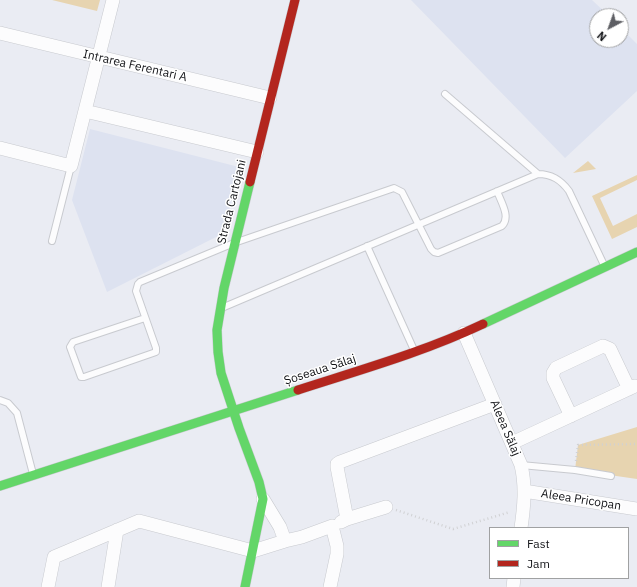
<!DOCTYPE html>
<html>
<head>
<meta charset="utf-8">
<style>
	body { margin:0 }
	#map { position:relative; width:637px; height:587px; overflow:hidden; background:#eaecf3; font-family:"IBM Plex Sans",sans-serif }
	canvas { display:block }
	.legend { position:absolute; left:489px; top:527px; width:140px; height:52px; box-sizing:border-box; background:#fff; border:1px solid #a0a1a2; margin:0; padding:5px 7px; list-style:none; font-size:12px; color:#121317 }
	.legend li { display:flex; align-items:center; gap:8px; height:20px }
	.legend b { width:20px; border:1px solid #a0a1a2 }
	.north { position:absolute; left:589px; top:8px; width:40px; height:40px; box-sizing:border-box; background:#fff; border:1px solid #a0a1a2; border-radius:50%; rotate:221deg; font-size:11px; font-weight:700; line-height:16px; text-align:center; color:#121317 }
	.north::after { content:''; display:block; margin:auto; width:14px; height:18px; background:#5e5f64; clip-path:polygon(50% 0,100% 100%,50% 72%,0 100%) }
</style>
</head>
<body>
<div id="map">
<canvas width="637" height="587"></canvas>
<ul class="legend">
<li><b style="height:5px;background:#63d668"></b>Fast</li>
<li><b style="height:5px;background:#b3261e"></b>Jam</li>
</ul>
<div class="north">N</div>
</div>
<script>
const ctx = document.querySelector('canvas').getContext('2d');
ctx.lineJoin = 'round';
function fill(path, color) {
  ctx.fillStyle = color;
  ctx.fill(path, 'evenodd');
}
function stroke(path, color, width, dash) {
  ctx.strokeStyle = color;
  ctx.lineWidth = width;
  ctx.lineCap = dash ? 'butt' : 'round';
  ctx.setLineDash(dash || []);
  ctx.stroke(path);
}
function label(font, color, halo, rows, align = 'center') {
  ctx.font = font + ' "IBM Plex Sans",sans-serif';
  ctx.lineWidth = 3;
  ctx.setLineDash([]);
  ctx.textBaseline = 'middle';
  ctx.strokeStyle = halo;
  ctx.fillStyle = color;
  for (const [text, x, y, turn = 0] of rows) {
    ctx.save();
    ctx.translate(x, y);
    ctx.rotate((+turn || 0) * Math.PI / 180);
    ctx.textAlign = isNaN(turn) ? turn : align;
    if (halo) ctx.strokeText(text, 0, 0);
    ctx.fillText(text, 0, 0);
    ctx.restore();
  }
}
const built = new Path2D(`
	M411 0H592L609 16H597V40H621V28L637 44V91L565 158Z
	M90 129 239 167 224 233 107 292 72 200Z`);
const green = new Path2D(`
	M52 0H100L97 11Z
	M588 161 596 169 573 173Z
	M637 175V180L600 198 613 226 637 214V227L612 239 592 196Z
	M637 427V479L575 470 578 445Z`);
const path = new Path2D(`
	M576 461 578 445 637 444
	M396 510 453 529 510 512`);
const lane = new Path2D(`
	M445 94 538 174
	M52 241 71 166
	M367 246 414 350
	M224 307 538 174C552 174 561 180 569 191L604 265
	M145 318 73 342 70 347 81 377H84L156 352V348L136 291 138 284 140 282 234 243 394 188 402 192 431 249 434 252 438 253 502 226C511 217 501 202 497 191
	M0 400 8 403 17 413 33 474
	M521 465 575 470 611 476`);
const street = new Path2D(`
	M0 33 270 98
	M85 111 257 152
	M0 148 71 166 113 0
	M464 333 521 465C526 486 524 507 521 528
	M571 416 553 378V373L556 368 603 346 610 349 629 389
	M512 443 635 386
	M524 491 637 509
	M263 499 280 527 285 541
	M347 519 337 467V464L340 462 495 404
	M341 522 347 519 386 507
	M48 587 54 557 139 521 253 551 285 541 302 537 332 526 337 546V554L330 587
	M108 587 117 530
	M513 587 514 578`);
const fast = new Path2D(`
	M483 324 637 252
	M0 486 298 390
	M245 587 263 499 259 482 239 428 221 373 218 352 217 330 224 288 250 182`);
const jam = new Path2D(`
	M250 182 295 0
	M298 390C360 370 424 352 483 324`);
const streetNames = [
	["Intrarea Ferentari A",135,66,13],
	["Strada Cartojani",232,202,-76],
	["Șoseaua Sălaj",320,370,-18],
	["Aleea Sălaj",505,428,67],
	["Aleea Pricopan",581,500,9]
];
fill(built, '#dde2f0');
fill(green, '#e7d4b0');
stroke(lane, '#c8cacf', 8);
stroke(street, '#c8cacf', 14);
stroke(fast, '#c8cacf', 10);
stroke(jam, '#c8cacf', 10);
stroke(path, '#d0d1d3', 2.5, [1, 3]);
stroke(lane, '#fcfcfd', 6);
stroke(street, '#fcfcfd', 13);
stroke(fast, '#63d668', 9);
stroke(jam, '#b3261e', 9);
label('12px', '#121317', '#fff', streetNames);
</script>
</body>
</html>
